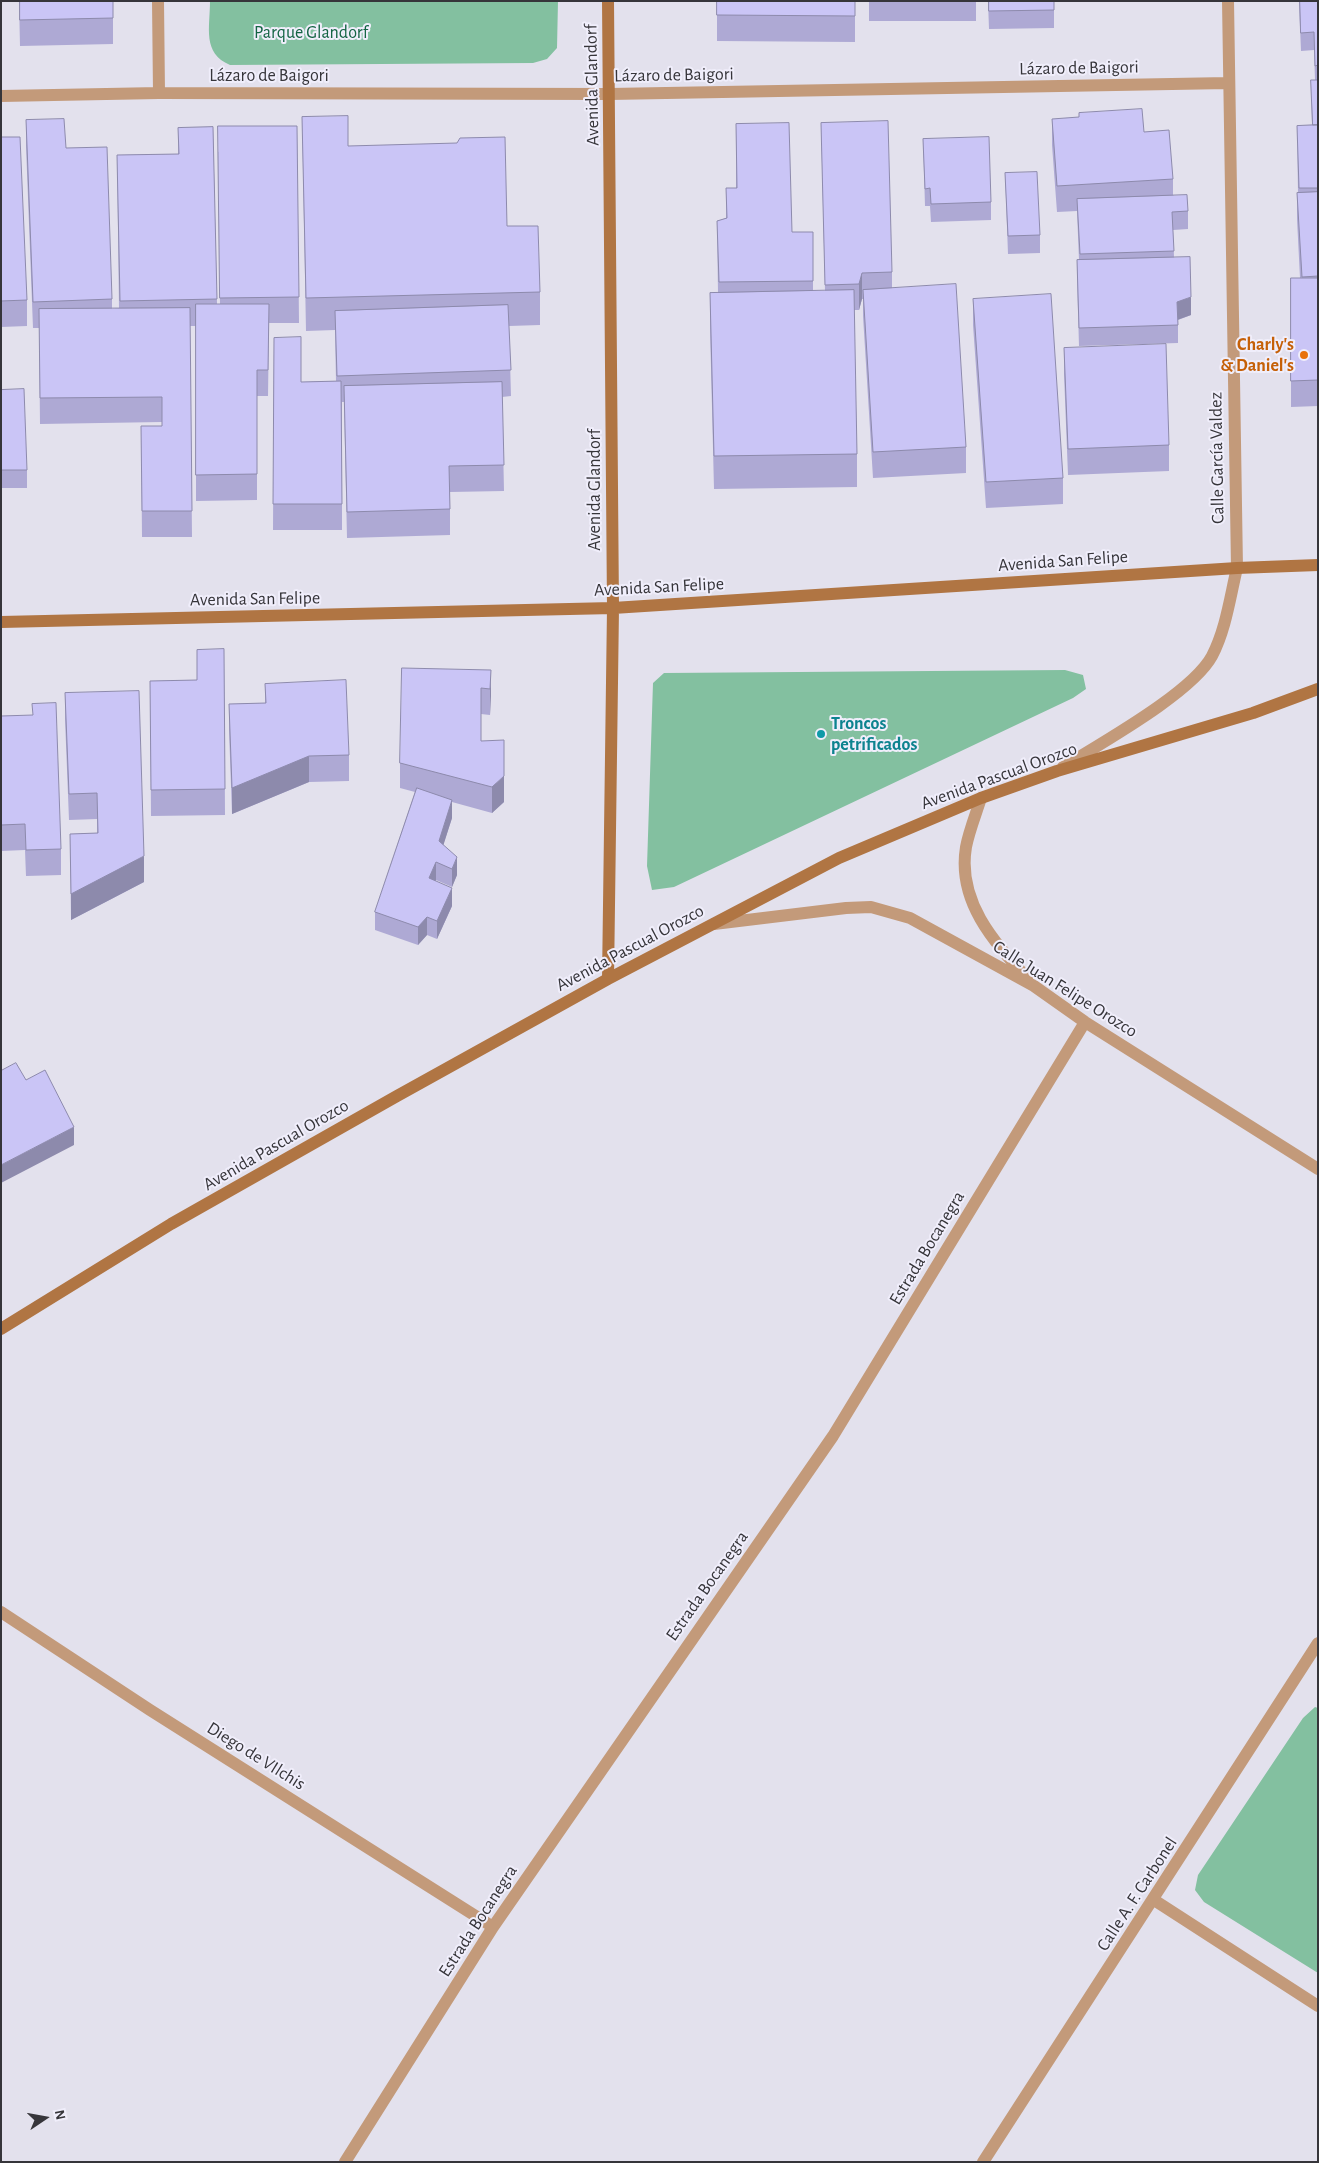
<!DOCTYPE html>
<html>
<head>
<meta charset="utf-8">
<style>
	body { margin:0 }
	#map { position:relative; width:1319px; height:2163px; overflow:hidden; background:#e3e1ed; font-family:"Alegreya Sans",sans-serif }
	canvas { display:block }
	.frame { position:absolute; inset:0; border:2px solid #36353a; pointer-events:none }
	.north { position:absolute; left:20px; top:2093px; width:50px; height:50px; -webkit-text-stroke:4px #f0eefb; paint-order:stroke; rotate:78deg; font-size:14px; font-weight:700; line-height:20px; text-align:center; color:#36353a }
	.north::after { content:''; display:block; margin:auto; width:18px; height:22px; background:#36353a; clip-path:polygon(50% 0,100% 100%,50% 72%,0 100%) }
</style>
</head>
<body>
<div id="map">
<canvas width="1319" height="2163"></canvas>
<div class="frame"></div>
<div class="north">N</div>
</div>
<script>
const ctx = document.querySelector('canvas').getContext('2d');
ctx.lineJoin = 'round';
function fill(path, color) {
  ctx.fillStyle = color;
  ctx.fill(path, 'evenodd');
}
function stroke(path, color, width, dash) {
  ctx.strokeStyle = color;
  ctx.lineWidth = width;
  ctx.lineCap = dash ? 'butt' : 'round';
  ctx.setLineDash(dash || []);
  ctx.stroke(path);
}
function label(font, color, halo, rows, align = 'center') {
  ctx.font = font + ' "Alegreya Sans",sans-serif';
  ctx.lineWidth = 4;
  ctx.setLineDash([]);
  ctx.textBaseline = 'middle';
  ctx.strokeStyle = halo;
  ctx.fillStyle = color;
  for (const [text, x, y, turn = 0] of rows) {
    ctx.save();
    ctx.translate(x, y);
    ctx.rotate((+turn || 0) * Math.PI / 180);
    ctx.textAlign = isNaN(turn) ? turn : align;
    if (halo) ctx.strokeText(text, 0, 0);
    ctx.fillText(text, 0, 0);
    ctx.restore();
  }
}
const green = new Path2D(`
	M210 1H558L557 48 547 59 533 63 230 65C202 53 210 28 210 1Z
	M1065 670 1083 675 1086 689 1073 698 674 887 652 890 647 866 653 683 664 673Z
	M1315 1707 1318 1708V1973L1204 1902 1195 1890 1198 1875 1303 1718Z`);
const minor = new Path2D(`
	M158 1 159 93
	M1 96 159 93 610 94 1228 83
	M1063 767C1101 743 1192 693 1212 656 1226 629 1230 597 1237 568L1228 1
	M981 798C976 814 969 831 966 847 957 901 993 941 1027 978
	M714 924 846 908 871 907 910 918 1034 986 1085 1022 1318 1169
	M1 1612 150 1710 493 1927
	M1154 1900 1318 2006
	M345 2162 493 1927 833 1436 1085 1022
	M983 2162 1318 1643`);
const secondary = new Path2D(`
	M608 1 613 608 608 979
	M1 622 613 608 1237 568 1318 565
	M1 1329 171 1224 397 1096 608 979 839 858 981 798 1057 771 1253 713 1318 689`);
const wall = new Path2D(`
	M19 1H113V44L20 46Z
	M717 1H855V42L717 41Z
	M869 1H976V21H869Z
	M988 1H1054V28L989 29Z
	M1299 1H1318V406L1291 407V278H1300L1297 219V193H1298L1297 126 1312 125 1311 80H1315L1314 50 1301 51Z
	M302 117 348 146 507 226 540 292V325L509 326 511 396 502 397 504 491 450 492V535L347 538 344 402H342V530H273L274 338 301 382 336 381 335 330 306 331Z
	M1052 119 1144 132 1173 179V195L1188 211V229L1173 230 1174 257 1191 315 1178 320V343L1079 346 1077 278V260H1079L1077 211 1057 212 1052 145Z
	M26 120 66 148 112 299V309L119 308 117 155 178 154V128L213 127 217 304H220L218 152 297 126 299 323H269L268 396H257V500L196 501V326H190L192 537H142L141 426H162V422L40 424 39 328H33L26 146Z
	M821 123 892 272V288L966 447V473L873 478 863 316V299H862L859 310H854L857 454V487L714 489 710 327V293H718L717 221 726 218V188H736V124L792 232H813V291H825Z
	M1 137 27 300V326L1 327Z
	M923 139 991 202V220L931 222 930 206H925Z
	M1005 173 1040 235V253L1008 254Z
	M973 299 1063 478V504L986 508 973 325Z
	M1064 348 1169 445V471L1068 475 1064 374Z
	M1 390 27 470V488H1Z
	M224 649 225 815 151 816 150 681 197 680Z
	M491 670 490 715 481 714V741L504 802 492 813 452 802V818L443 845 457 875 452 887 436 880V881L452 906 437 939 427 935 418 945 375 930V912L415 792 400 788V763Z
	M265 684 349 755V781L309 782 232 814 229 730V704L265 703Z
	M65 693 144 882 71 920 70 834 97 833V819L69 820 65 719Z
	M1 716 61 849V875L26 876 25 850 1 851Z`);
const shadedWall = new Path2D(`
	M862 273V299L859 310V284Z
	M1191 297V315L1177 320V302Z
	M491 670V696L490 715V689Z
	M309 756V782L232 814V788Z
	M504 776V802L492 813V787Z
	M452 800V818L439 859V841Z
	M144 856V882L71 920V894Z
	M457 857V875L452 887V869Z
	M436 862V880L429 896V878Z
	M452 888V906L437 939V921Z
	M427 917V935L418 945V927Z
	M74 1127V1145L1 1183V1165Z`);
const building = new Path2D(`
	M20 1H113V18L20 20Z
	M717 1H855V16L717 15Z
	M989 1H1054V10L989 11Z
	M1300 1H1318V65L1315 66 1314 32 1301 33Z
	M1311 80H1318V125H1313Z
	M1142 109 1144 132 1169 130 1173 179 1057 186 1052 119 1079 117V113Z
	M348 116V146L457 143 460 138 505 137 507 226H538L540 292 306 298 302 117Z
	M64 119 66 148 107 147 112 299 33 302 26 120Z
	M888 121 892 272 862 273 859 284 825 285 821 123Z
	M789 123 792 232H813V281L719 282 717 221 727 218 726 188H737L736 124Z
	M1318 125V188H1299L1297 126Z
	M218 126H297L299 297 220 298Z
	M213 127 217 299 120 301 117 155 179 154 178 128Z
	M1 137H20L27 300 1 301Z
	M989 137 991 202 931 204 930 188 925 189 923 139Z
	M1037 172 1040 235 1008 236 1005 173Z
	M1318 192V276L1302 277 1297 193Z
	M1187 195 1188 211 1172 212 1174 251 1080 254 1077 199Z
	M1190 257 1191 297 1177 302 1178 325 1079 328 1077 260Z
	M1291 278H1318V380L1291 381Z
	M956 284 966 447 873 452 863 290Z
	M854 290 857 454 714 456 710 293Z
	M1051 294 1063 478 986 482 973 299Z
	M196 304H269L268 370H257V474L196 475Z
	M508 305 511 370 337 376 335 311Z
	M190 308 192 511H142L141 426H162V397L40 398 39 309Z
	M301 337V382L341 381 342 504H273L274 338Z
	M1166 344 1169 445 1068 449 1064 348Z
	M502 382 504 465 449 466 450 509 347 512 344 386Z
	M24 389 27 470H1V390Z
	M224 649 225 789 151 790 150 681 197 680V650Z
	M402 668 491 670 490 689 481 688V741L504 740V776L492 787 400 763Z
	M346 680 349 755 309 756 232 788 229 704 266 703 265 684Z
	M139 691 144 856 71 894 70 834 98 833 97 793 69 794 65 693Z
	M56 703 61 849 26 850 25 824 1 825V716L33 715 32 704Z
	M417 788 452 800 439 841 457 857 452 869 436 862 429 878 452 888 437 921 427 917 418 927 375 912Z
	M16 1063 26 1080 45 1070 74 1127 1 1165V1071Z`);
const markers = [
	[1304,355,5,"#e8710a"],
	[821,734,5,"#0f9aa8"]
];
const parkNames = [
	["Parque Glandorf",311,33]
];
const streetNames = [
	["Lázaro de Baigori",1079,68,-1],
	["Lázaro de Baigori",674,75,-1],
	["Lázaro de Baigori",269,76],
	["Avenida Glandorf",592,85,-91],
	["Calle García Valdez",1217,458,-91],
	["Avenida Glandorf",595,490,-90],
	["Avenida San Felipe",1063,561,-4],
	["Avenida San Felipe",659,587,-3],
	["Avenida San Felipe",255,599,-1],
	["Avenida Pascual Orozco",999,776,-20],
	["Avenida Pascual Orozco",630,948,-28],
	["Calle Juan Felipe Orozco",1065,989,32],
	["Avenida Pascual Orozco",276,1145,-30],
	["Estrada Bocanegra",927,1248,-59],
	["Estrada Bocanegra",707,1586,-55],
	["Diego de VIlchis",256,1756,32],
	["Calle A. F. Carbonel",1137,1894,-57],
	["Estrada Bocanegra",478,1921,-57]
];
const foodNames = [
	["Charly's",1294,345],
	["& Daniel's",1294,366]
];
const cultureNames = [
	["Troncos",831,724],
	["petrificados",831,745]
];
fill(green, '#83c0a0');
stroke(minor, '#c39a7a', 12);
stroke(secondary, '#b07543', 12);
fill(wall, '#aea9d4');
fill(shadedWall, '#8d8aac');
fill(building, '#cac5f6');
stroke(building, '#8d8aac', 1);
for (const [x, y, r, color] of markers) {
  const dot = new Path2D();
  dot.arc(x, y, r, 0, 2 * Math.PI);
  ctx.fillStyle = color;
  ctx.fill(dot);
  stroke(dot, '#f0eefb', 2);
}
label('18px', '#136443', '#f0eefb', parkNames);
label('18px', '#36353a', '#f0eefb', streetNames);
label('bold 18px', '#c56008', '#f0eefb', foodNames, 'right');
label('bold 18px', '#0d838f', '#f0eefb', cultureNames, 'left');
</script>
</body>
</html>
